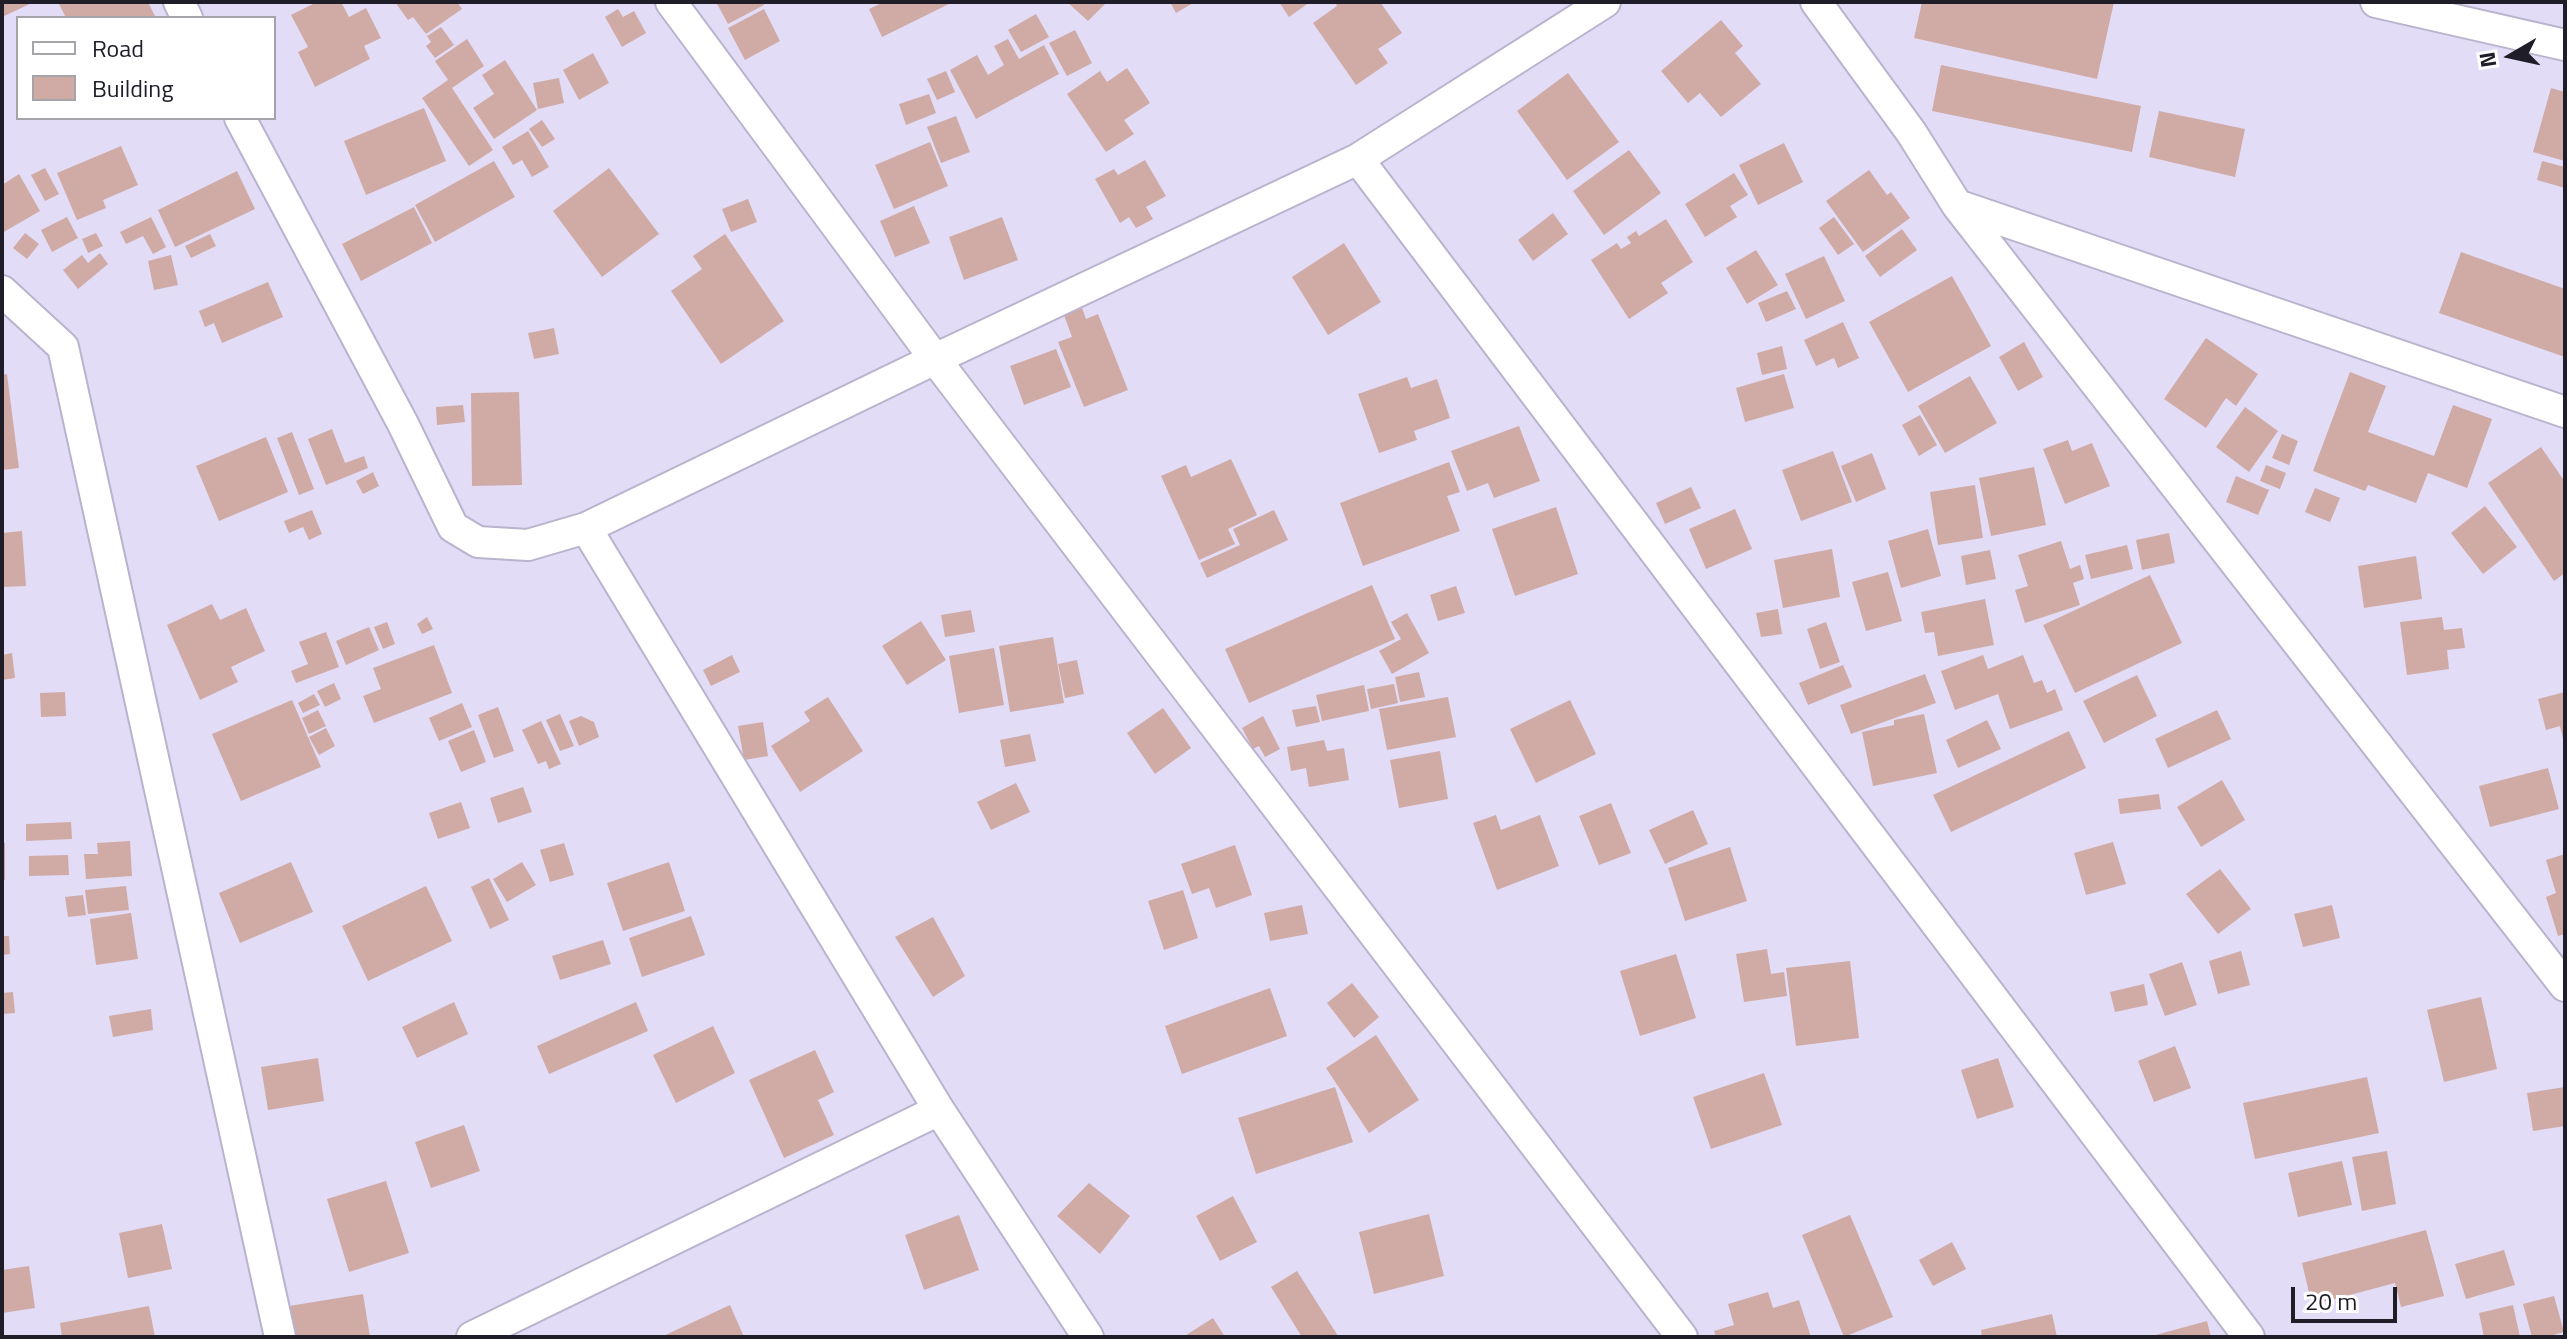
<!DOCTYPE html>
<html>
<head>
<meta charset="utf-8">
<style>
	body { margin:0 }
	#map { position:relative; width:2567px; height:1339px; overflow:hidden; background:#e2dcf7; font-family:"Titillium Web",sans-serif }
	canvas { display:block }
	.frame { position:absolute; inset:0; border:4px solid #1f1d27; pointer-events:none }
	.legend { position:absolute; left:16px; top:16px; width:260px; height:104px; box-sizing:border-box; background:#fff; border:2px solid #a5a5a9; margin:0; padding:10px 14px; list-style:none; font-size:24px; color:#1f1d27 }
	.legend li { display:flex; align-items:center; gap:16px; height:40px }
	.legend b { width:40px; border:2px solid #a5a5a9 }
	.north { position:absolute; left:2471px; top:16px; width:80px; height:80px; -webkit-text-stroke:6px #fff; paint-order:stroke; rotate:261deg; font-size:22px; font-weight:700; line-height:32px; text-align:center; color:#1f1d27 }
	.north::after { content:''; display:block; margin:auto; width:28px; height:36px; background:#1f1d27; clip-path:polygon(50% 0,100% 100%,50% 72%,0 100%) }
	.scale { position:absolute; left:2291px; top:1287px; width:106px; height:36px; box-sizing:border-box; border:4px solid #1f1d27; border-top:0; padding-left:10px; font-size:24px; line-height:28px; white-space:nowrap; color:#1f1d27; -webkit-text-stroke:6px #fff; paint-order:stroke }
</style>
</head>
<body>
<div id="map">
<canvas width="2567" height="1339"></canvas>
<div class="frame"></div>
<ul class="legend">
<li><b style="height:10px;background:#fff"></b>Road</li>
<li><b style="height:22px;background:#d0aba6"></b>Building</li>
</ul>
<div class="north">N</div>
<div class="scale">20 m</div>
</div>
<script>
const ctx = document.querySelector('canvas').getContext('2d');
ctx.lineJoin = 'round';
function fill(path, color) {
  ctx.fillStyle = color;
  ctx.fill(path, 'evenodd');
}
function stroke(path, color, width, dash) {
  ctx.strokeStyle = color;
  ctx.lineWidth = width;
  ctx.lineCap = dash ? 'butt' : 'round';
  ctx.setLineDash(dash || []);
  ctx.stroke(path);
}
const building = new Path2D(`
	M2 2H34L2 17Z
	M58 2H148L156 18H66Z
	M317 2H341L349 17 366 8 381 38 364 46 370 59 315 87 298 52 308 47 291 15Z
	M395 2H457L462 9 426 34 413 17 408 20Z
	M716 2H762L764 5 728 24Z
	M884 2H953L882 37 869 9Z
	M1067 2H1107L1088 21Z
	M1170 2H1195L1176 13Z
	M1279 2H1310L1289 17Z
	M1335 2H1380L1402 33 1378 49 1388 63 1356 85 1313 23 1337 6Z
	M1922 2H2114L2097 79 1914 38Z
	M618 9 623 17 634 11 646 33 622 47 605 17Z
	M764 9 780 41 745 60 728 28Z
	M1036 14 1049 37 1021 52 1008 30Z
	M1721 20 1743 46 1735 53 1761 84 1721 117 1700 93 1688 103 1661 71Z
	M441 27 454 45 435 58 426 46 431 42 427 36Z
	M1075 30 1092 63 1067 76 1049 43Z
	M467 39 484 66 452 88 493 150 469 166 422 98 448 80 435 61Z
	M1008 39 1019 59 1044 45 1059 74 976 119 950 70 977 55 988 75 1004 65 994 46Z
	M593 53 609 83 579 100 563 70Z
	M505 60 537 110 494 139 473 108 494 94 482 75Z
	M1941 65 2141 106 2132 152 1932 111Z
	M1127 68 1150 103 1124 120 1134 134 1106 152 1067 94 1100 71 1107 82Z
	M946 71 955 92 937 100 927 79Z
	M1568 73 1619 142 1567 180 1517 111Z
	M559 78 564 103 538 109 533 83Z
	M2551 88 2565 92V161L2533 152Z
	M929 94 936 113 906 125 899 104Z
	M424 108 446 161 366 195 344 141Z
	M2159 111 2245 129 2235 177 2149 157Z
	M956 116 970 152 941 163 927 127Z
	M542 120 555 139 542 147 529 129Z
	M528 131 549 167 532 177 522 160 513 165 502 147Z
	M930 142 948 186 894 209 875 165Z
	M1784 143 1803 182 1758 205 1739 165Z
	M121 146 138 185 103 200 106 208 77 220 57 173Z
	M1629 150 1661 193 1604 235 1573 191Z
	M1145 160 1166 196 1146 207 1153 219 1136 228 1129 217 1120 223 1095 179 1114 169 1118 175Z
	M494 161 515 197 435 242 415 205Z
	M2542 161 2565 167V188L2537 180Z
	M45 168 59 194 45 201 31 175Z
	M609 168 659 234 602 277 553 211Z
	M1869 170 1887 195 1891 192 1910 218 1863 252 1826 201Z
	M237 171 255 209 175 247 158 210Z
	M1734 173 1748 195 1730 206 1737 217 1705 237 1685 204Z
	M19 174 40 211 2 233V185Z
	M748 199 757 222 731 232 722 209Z
	M914 206 930 243 895 257 880 221Z
	M414 207 432 243 361 281 342 244Z
	M1553 213 1568 234 1533 261 1518 240Z
	M67 217 78 238 52 252 41 230Z
	M151 217 166 247 153 254 143 236 126 244 120 232Z
	M1002 217 1018 260 964 280 949 237Z
	M1834 217 1854 244 1838 255 1819 228Z
	M1666 219 1693 262 1661 283 1668 293 1629 319 1591 260 1617 243 1621 249 1631 243 1627 237 1636 231 1639 236Z
	M1902 229 1917 250 1880 277 1865 256Z
	M25 233 39 244 27 259 13 248Z
	M96 233 103 246 88 253 82 239Z
	M210 234 216 246 191 258 185 246Z
	M725 234 784 321 721 364 671 291 702 269 693 256Z
	M1344 243 1381 302 1328 335 1292 277Z
	M1756 250 1778 285 1747 304 1726 268Z
	M2461 252 2565 289V357L2439 313Z
	M100 253 108 264 78 289 63 270 82 255 88 263Z
	M171 255 178 285 154 290 148 261Z
	M1824 256 1845 301 1806 319 1785 274Z
	M1952 276 1991 346 1908 392 1869 322Z
	M268 282 283 317 222 343 214 323 205 327 199 311Z
	M1787 291 1796 309 1766 322 1758 303Z
	M1082 308 1086 319 1098 314 1128 390 1084 407 1058 342 1072 337 1064 315Z
	M1843 322 1859 358 1838 368 1834 358 1816 366 1804 340Z
	M554 328 559 354 534 359 528 333Z
	M2206 338 2258 374 2236 406 2226 398 2206 428 2164 399Z
	M2024 342 2043 377 2018 391 1999 357Z
	M1782 346 1787 369 1762 375 1757 353Z
	M1056 349 1071 387 1024 405 1010 366Z
	M2350 372 2386 386 2368 432 2434 456 2453 405 2492 419 2467 488 2428 473 2416 503 2368 485 2365 491 2313 471Z
	M7 374 19 468 2 470V375Z
	M1784 374 1794 408 1745 422 1736 388Z
	M1970 376 1997 423 1945 453 1918 406Z
	M1407 377 1411 388 1437 379 1450 418 1414 431 1417 440 1379 453 1358 394Z
	M519 392 522 485 472 486 471 393Z
	M463 405 465 422 437 425 436 407Z
	M2245 407 2278 431 2249 472 2216 447Z
	M1920 415 1937 445 1919 456 1902 425Z
	M1519 426 1540 481 1494 498 1488 483 1467 491 1451 451Z
	M332 429 345 463 364 456 368 468 326 485 308 439Z
	M292 432 314 489 299 495 277 438Z
	M2282 434 2298 441 2289 465 2272 458Z
	M266 437 288 492 219 521 196 466Z
	M2068 440 2072 451 2092 443 2110 486 2065 504 2043 449Z
	M2541 447 2565 482V573L2554 581 2488 483Z
	M1833 451 1852 502 1801 521 1782 470Z
	M1872 453 1886 489 1856 502 1841 466Z
	M1231 459 1257 515 1228 529 1235 544 1199 560 1161 476 1186 465 1191 477Z
	M1449 462 1460 492 1447 496 1460 531 1363 566 1340 503Z
	M2266 465 2286 473 2280 489 2260 481Z
	M2034 467 2046 525 1991 536 1979 478Z
	M373 472 379 486 363 494 356 481Z
	M2236 476 2269 490 2258 515 2226 502Z
	M1975 485 1983 538 1938 545 1930 492Z
	M1691 487 1701 508 1665 524 1656 503Z
	M2315 488 2340 498 2330 522 2305 512Z
	M2485 506 2517 547 2483 574 2451 533Z
	M1556 507 1578 574 1515 596 1492 529Z
	M1735 509 1752 549 1706 569 1689 529Z
	M312 510 322 534 309 540 303 527 289 533 284 521Z
	M1274 510 1288 540 1207 578 1200 563 1240 545 1233 529Z
	M1928 529 1941 576 1901 588 1888 541Z
	M22 531 26 586 2 587V533Z
	M2169 533 2175 563 2142 570 2136 540Z
	M2061 541 2070 569 2080 565 2084 579 2073 583 2080 605 2025 623 2015 590 2028 586 2018 555Z
	M2127 545 2133 569 2091 579 2085 555Z
	M1832 549 1840 597 1783 608 1774 560Z
	M1990 550 1996 579 1966 585 1961 556Z
	M2416 556 2422 599 2364 608 2358 566Z
	M1888 572 1902 621 1866 631 1852 582Z
	M2150 575 2182 643 2075 693 2043 625Z
	M1372 585 1395 639 1249 703 1225 649Z
	M1456 586 1465 613 1438 621 1430 595Z
	M1985 599 1994 645 1938 656 1934 632 1925 633 1921 612Z
	M212 604 220 620 246 608 265 651 231 667 238 682 200 700 167 625Z
	M1778 609 1782 634 1761 637 1756 613Z
	M971 610 975 632 945 637 941 615Z
	M1407 613 1429 653 1392 674 1379 651 1401 639 1391 622Z
	M427 617 433 629 422 634 417 624Z
	M2442 617 2444 630 2462 628 2465 648 2447 650 2449 669 2407 675 2400 622Z
	M921 621 946 660 907 685 882 646Z
	M387 622 395 644 383 649 374 627Z
	M1826 622 1840 662 1820 669 1807 629Z
	M369 627 379 650 346 665 336 641Z
	M326 632 339 667 296 683 291 671 308 664 299 642Z
	M1053 637 1064 703 1010 712 999 646Z
	M434 645 452 693 374 723 363 696 381 689 373 668Z
	M994 648 1004 705 959 713 949 656Z
	M12 653 15 678 2 680V655Z
	M732 655 740 672 711 686 703 670Z
	M1983 655 1988 669 2023 655 2034 683 2042 680 2047 693 2055 689 2063 710 2010 729 1998 694 1955 710 1941 671Z
	M1077 660 1084 694 1065 698 1058 664Z
	M1843 665 1852 687 1808 705 1799 683Z
	M1419 672 1425 697 1400 702 1395 677Z
	M1925 674 1936 703 1851 734 1840 705Z
	M2137 675 2157 716 2104 743 2083 701Z
	M334 683 341 699 325 707 317 691Z
	M1394 684 1398 703 1371 709 1367 689Z
	M1364 685 1369 711 1322 721 1316 695Z
	M65 692 66 716 41 717 40 693Z
	M2565 692V743H2564L2560 726 2546 730 2538 699Z
	M314 694 320 705 303 713 298 703Z
	M828 697 863 751 800 792 771 746 810 721 804 712Z
	M1448 697 1456 737 1387 750 1379 709Z
	M292 700 321 767 241 801 212 734Z
	M1570 700 1596 754 1536 783 1510 729Z
	M462 703 472 727 439 741 429 718Z
	M1316 706 1320 722 1296 727 1292 710Z
	M498 707 514 751 494 758 478 715Z
	M1163 708 1191 748 1155 774 1127 733Z
	M318 710 326 726 309 734 302 718Z
	M2217 710 2231 739 2168 768 2155 739Z
	M560 714 574 746 560 751 546 720Z
	M1924 714 1937 773 1873 786 1862 732 1894 725V720Z
	M581 716 594 722 599 737 579 746 569 721Z
	M1263 716 1280 749 1265 757 1259 746 1253 749 1242 728Z
	M1987 720 2001 749 1958 768 1946 740Z
	M541 721 561 764 549 769 546 761 538 764 522 730Z
	M763 722 768 756 744 760 738 726Z
	M326 728 335 746 319 755 309 737Z
	M474 730 486 762 461 772 448 741Z
	M2069 731 2086 768 1951 832 1933 795Z
	M1030 734 1036 761 1005 767 1000 740Z
	M1324 740 1327 751 1344 748 1349 780 1309 787 1306 768 1291 771 1287 747Z
	M1440 751 1448 799 1399 808 1390 760Z
	M2548 768 2559 809 2490 827 2479 786Z
	M2222 780 2245 820 2201 847 2177 807Z
	M1016 783 1030 812 991 830 977 802Z
	M523 787 532 812 498 823 490 798Z
	M2159 794 2161 809 2120 814 2118 799Z
	M461 802 470 828 438 839 429 813Z
	M1611 803 1631 853 1599 865 1579 816Z
	M1693 810 1708 844 1665 864 1649 830Z
	M1496 815 1501 830 1540 815 1559 866 1497 890 1473 823Z
	M71 822 72 839 26 841V824Z
	M130 841 132 876 86 879 84 854H98L97 843Z
	M2113 842 2126 884 2086 895 2074 853Z
	M2 843H5V880H2Z
	M564 843 574 875 550 882 540 850Z
	M1235 845 1252 895 1216 908 1209 888 1192 894 1181 864Z
	M1730 847 1747 901 1685 921 1668 868Z
	M2565 854V934L2558 936 2546 897 2556 893 2546 860Z
	M68 855 69 875 29 876V856Z
	M291 862 313 912 240 943 219 893Z
	M522 862 536 885 507 902 493 879Z
	M669 862 685 911 623 931 607 883Z
	M2220 869 2251 909 2218 934 2186 894Z
	M489 878 509 920 490 929 471 887Z
	M126 886 129 910 88 914 85 890Z
	M426 886 452 941 368 981 342 926Z
	M1183 890 1198 938 1164 950 1148 901Z
	M83 895 86 915 68 917 65 897Z
	M1302 905 1308 934 1270 941 1264 913Z
	M2332 905 2340 938 2303 947 2294 914Z
	M131 913 138 959 96 965 90 919Z
	M691 916 705 955 642 977 629 938Z
	M933 917 965 976 933 997 895 937Z
	M2 936H9L10 954 2 955Z
	M603 940 611 964 560 980 552 956Z
	M1767 949 1771 974 1784 972 1787 996 1744 1002 1736 954Z
	M2241 951 2250 985 2218 994 2209 961Z
	M1676 954 1696 1018 1640 1036 1620 971Z
	M1850 961 1859 1038 1796 1046 1786 968Z
	M2182 962 2197 1005 2165 1016 2149 974Z
	M1352 983 1379 1017 1354 1038 1327 1003Z
	M2144 984 2148 1005 2115 1012 2110 992Z
	M1270 988 1287 1036 1182 1074 1165 1026Z
	M13 992 15 1013 2 1014V993Z
	M2481 997 2497 1069 2444 1082 2427 1010Z
	M454 1002 468 1034 417 1058 402 1027Z
	M636 1002 648 1031 549 1074 537 1046Z
	M151 1009 153 1030 113 1037 109 1016Z
	M713 1026 735 1073 676 1103 653 1055Z
	M1376 1035 1419 1100 1369 1133 1326 1068Z
	M2175 1046 2191 1088 2154 1102 2138 1061Z
	M815 1050 834 1092 818 1100 834 1135 784 1158 749 1080Z
	M318 1058 324 1101 268 1110 261 1067Z
	M1998 1058 2014 1107 1977 1119 1961 1070Z
	M1764 1073 1782 1125 1711 1149 1693 1097Z
	M2367 1077 2379 1133 2255 1159 2243 1103Z
	M1335 1087 1353 1142 1256 1174 1238 1118Z
	M2565 1087V1126L2533 1131 2527 1093Z
	M464 1125 480 1171 431 1188 415 1142Z
	M2387 1151 2396 1204 2362 1211 2352 1157Z
	M2342 1161 2352 1205 2298 1217 2288 1173Z
	M386 1181 409 1253 349 1272 327 1199Z
	M1089 1183 1130 1216 1100 1254 1057 1216Z
	M1233 1196 1257 1242 1220 1261 1196 1216Z
	M1429 1214 1444 1276 1374 1294 1359 1232Z
	M959 1215 979 1270 924 1290 905 1235Z
	M1850 1215 1893 1317 1844 1337 1802 1235Z
	M162 1224 172 1269 128 1278 119 1233Z
	M2426 1230 2444 1296 2401 1307 2395 1283 2312 1305 2302 1263Z
	M1952 1242 1966 1269 1933 1286 1919 1260Z
	M2504 1250 2515 1285 2466 1299 2455 1264Z
	M29 1266 35 1308 2 1313V1270Z
	M1297 1271 1338 1336 1336 1337H1302L1271 1287Z
	M1768 1292 1773 1308 1799 1300 1811 1337H1716L1714 1331 1734 1325 1728 1304Z
	M363 1294 370 1337H294L289 1306Z
	M2554 1296 2564 1332 2546 1337H2532L2523 1304Z
	M730 1305 744 1337H661Z
	M2513 1305 2520 1337H2484L2479 1313Z
	M149 1306 155 1337H62L60 1323Z
	M2052 1314 2057 1337H1982L1981 1330Z
	M1213 1318 1225 1337H1183Z
	M2207 1321 2211 1337H2152V1336Z`);
const street = new Path2D(`
	M179 2 187 18
	M671 2 935 359 1682 1337
	M1816 2 1911 132 1957 205 2565 986
	M2376 2 2565 45
	M240 118 403 424 453 527 478 542 528 545 586 528 935 359 1358 159 1605 2
	M1358 159 2249 1337
	M1957 205 2565 412
	M2 291 63 347 280 1337
	M586 528 939 1110 1088 1337
	M472 1337 939 1110`);
fill(building, '#d0aba6');
stroke(street, '#b9b3cd', 34);
stroke(street, '#fff', 30);
</script>
</body>
</html>
